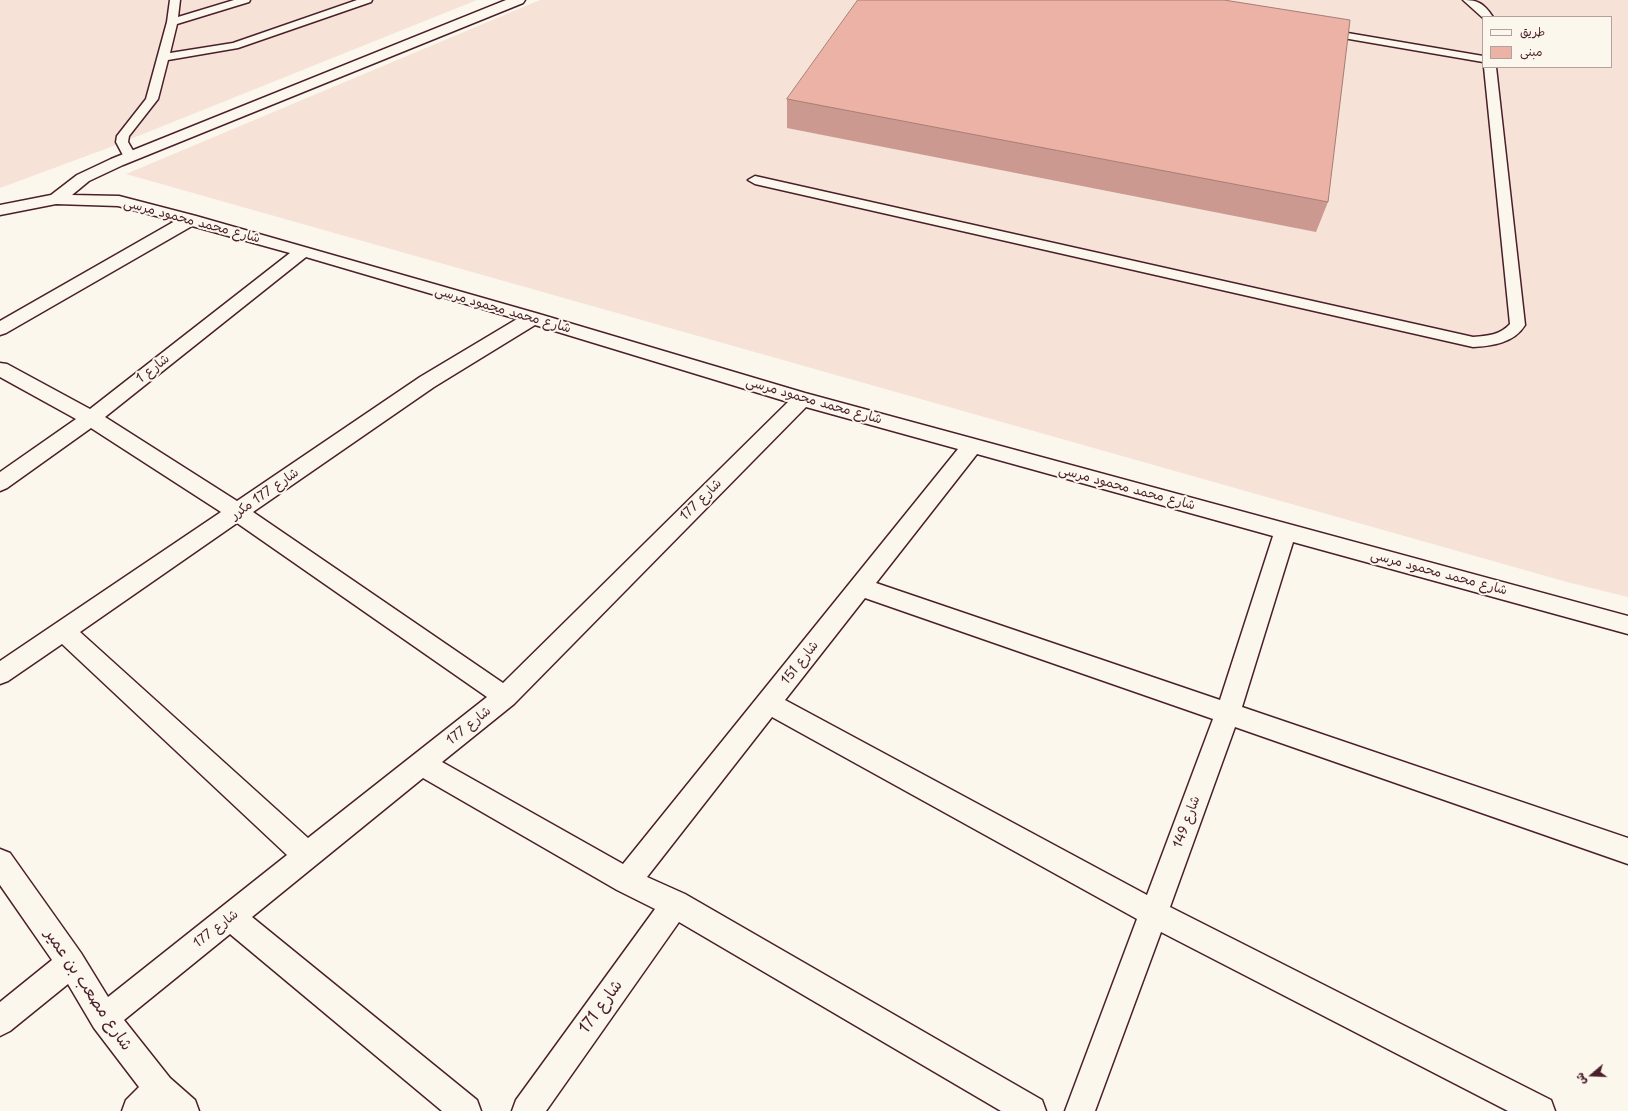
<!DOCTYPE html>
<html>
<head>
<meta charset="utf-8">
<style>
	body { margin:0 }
	#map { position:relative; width:1628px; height:1111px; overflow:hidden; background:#fbf7ec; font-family:"Playpen Sans","Playpen Sans Arabic",sans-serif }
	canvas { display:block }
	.legend { position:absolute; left:1482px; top:16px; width:130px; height:52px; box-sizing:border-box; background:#fbf7ec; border:1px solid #b4a19f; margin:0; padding:5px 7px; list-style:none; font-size:12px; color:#4a1f2b }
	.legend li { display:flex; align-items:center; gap:8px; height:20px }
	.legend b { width:20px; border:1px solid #b4a19f }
	.north { position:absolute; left:1572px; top:1055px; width:40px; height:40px; -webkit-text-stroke:3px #fbf7ec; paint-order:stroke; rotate:251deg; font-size:11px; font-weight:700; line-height:16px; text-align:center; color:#4a1f2b }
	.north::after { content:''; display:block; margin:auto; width:14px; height:18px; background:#4a1f2b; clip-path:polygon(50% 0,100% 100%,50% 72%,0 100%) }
</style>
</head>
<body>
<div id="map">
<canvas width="1628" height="1111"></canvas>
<ul class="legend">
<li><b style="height:5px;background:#fbf7ec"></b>طريق</li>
<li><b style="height:11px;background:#ecb2a6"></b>مبنى</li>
</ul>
<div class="north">ش</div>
</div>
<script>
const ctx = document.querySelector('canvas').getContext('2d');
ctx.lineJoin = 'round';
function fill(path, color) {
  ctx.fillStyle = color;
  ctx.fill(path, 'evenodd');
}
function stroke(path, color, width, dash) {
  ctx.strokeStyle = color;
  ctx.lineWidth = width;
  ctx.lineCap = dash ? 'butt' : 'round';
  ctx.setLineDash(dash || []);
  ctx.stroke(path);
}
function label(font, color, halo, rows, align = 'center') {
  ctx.font = font + ' "Playpen Sans","Playpen Sans Arabic",sans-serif';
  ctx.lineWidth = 4;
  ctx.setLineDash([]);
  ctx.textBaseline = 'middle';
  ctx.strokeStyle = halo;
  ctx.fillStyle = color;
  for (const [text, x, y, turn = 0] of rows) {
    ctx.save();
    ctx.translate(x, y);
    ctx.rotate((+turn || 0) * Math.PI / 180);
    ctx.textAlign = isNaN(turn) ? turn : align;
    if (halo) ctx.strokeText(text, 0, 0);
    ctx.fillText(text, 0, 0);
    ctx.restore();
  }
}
const built = new Path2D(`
	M0 0H477L108 148 0 188Z
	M540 0H1628V597L1567 582 126 174ZM1483 17H1611V67H1483Z`);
const lane = new Path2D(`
	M170 0H180L178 17 234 0H250L249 2 177 24 170 53 233 43 357 0H372L371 2 238 48 168 60 158 99 129 136 128 142 136 156 130 160 125 159 116 142 117 136 146 99 167 22Z
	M1463 0C1479 0 1484 4 1493 17L1483 18Z
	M1324 29 1483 56V62L1320 34 1318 32 1320 30Z
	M1484 67H1496L1525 325C1514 343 1492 346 1473 347L755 184 748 180 755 176 1473 337C1488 336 1500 335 1510 324Z`);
const street = new Path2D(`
	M506 0H525L523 3 123 165 89 181 72 195 119 196 196 216 539 314 805 393 1628 616V634L1293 542 1242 707 1628 838V864L1235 727 1170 907 1551 1100 1555 1111H1508L1161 932 1095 1111H1065L1137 919 772 717 647 877 685 894 1042 1100 1046 1111H1001L679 922 546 1111H512L516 1100 655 909 617 890 423 778 252 917 477 1100 481 1111H442L230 934 124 1020 170 1078 195 1100 199 1111H122L126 1100 139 1087 94 1028 68 984 10 1031 0 1036V1002L52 960 0 885V849L10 853 81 953 108 997 287 855 62 644 8 681 0 684V661L221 512 91 428 7 488 0 491V472L76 419 0 377V363L7 364 90 409 290 253 192 226 6 333 0 335V321L175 221 118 206 56 204 0 215V205L51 195 77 175 111 159ZM306 257 517 319 420 377 237 501 105 417ZM535 325 788 402 503 683 253 512 434 387ZM806 407 958 449 623 864 442 762 514 704ZM977 454 1273 536 1220 700 876 583ZM237 523 487 697 308 838 80 632ZM865 598 1213 719 1147 895 785 700Z`);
const wall = new Path2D(`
	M787 99 1328 202 1316 232 787 128Z`);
const building = new Path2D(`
	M858 0H1224L1350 20 1328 202 787 99Z`);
const streetNames = [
	["شارع محمد محمود مرسى",192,221,15],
	["شارع محمد محمود مرسى",503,310,16],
	["شارع 1",153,369,-38],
	["شارع محمد محمود مرسى",814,401,16],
	["شارع محمد محمود مرسى",1127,488,15],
	["شارع 177 مكرر",265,494,-35],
	["شارع 177",701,500,-45],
	["شارع محمد محمود مرسى",1439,573,15],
	["شارع 151",800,663,-52],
	["شارع 177",469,726,-39],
	["شارع 149",1187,822,-70],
	["شارع 177",216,929,-38]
];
const nearStreetnames = [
	["شارع مصعب بن عمير",88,990,56],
	["شارع 171",601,1007,-54]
];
fill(built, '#f6e2d7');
stroke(lane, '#4a1f2b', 3);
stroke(street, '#4a1f2b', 3);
fill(lane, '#fbf7ec');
fill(street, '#fbf7ec');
fill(wall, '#cb998f');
fill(building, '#ecb2a6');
stroke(building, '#a57d74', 1);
label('13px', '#4a1f2b', '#fbf7ec', streetNames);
label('16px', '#4a1f2b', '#fbf7ec', nearStreetnames);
</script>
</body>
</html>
